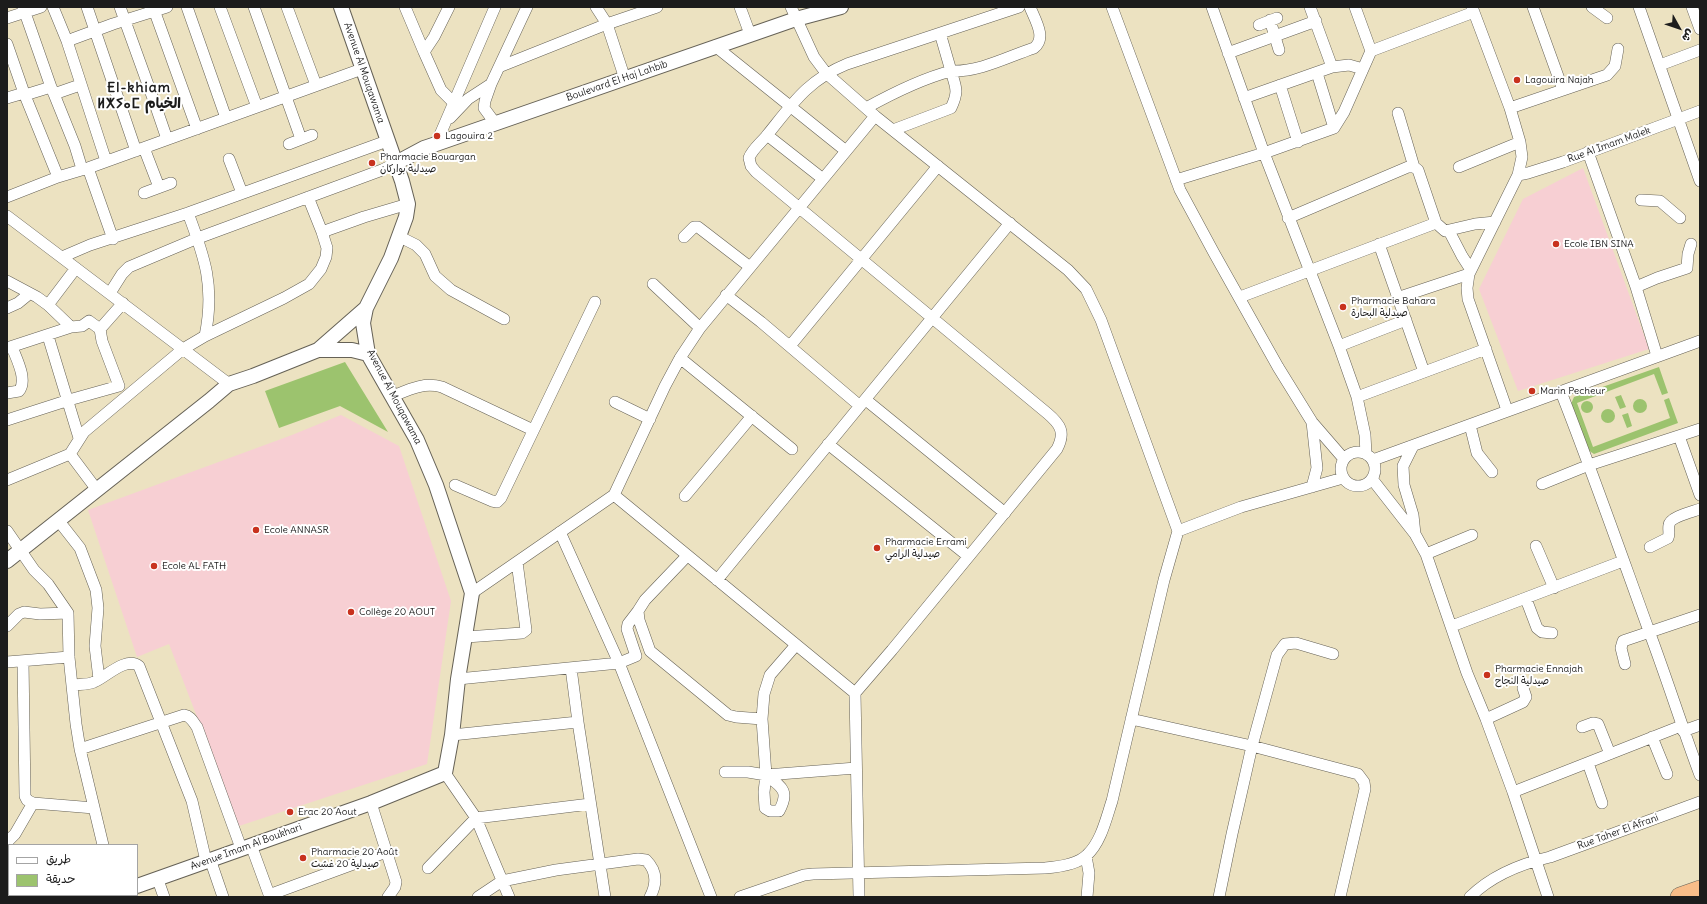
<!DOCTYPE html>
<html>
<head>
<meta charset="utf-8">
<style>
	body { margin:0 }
	#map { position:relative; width:1707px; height:904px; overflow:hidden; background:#ece2c1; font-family:Delius,"Playpen Sans Arabic",sans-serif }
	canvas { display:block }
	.frame { position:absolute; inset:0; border:8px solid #1c1c1c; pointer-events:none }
	.legend { position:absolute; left:8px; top:844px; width:130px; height:52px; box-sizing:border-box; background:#fff; border:1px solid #a4a4a4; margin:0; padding:5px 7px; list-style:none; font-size:12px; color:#1c1c1c }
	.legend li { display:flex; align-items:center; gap:8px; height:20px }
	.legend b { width:20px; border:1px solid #a4a4a4 }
	.north { position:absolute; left:1659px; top:8px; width:40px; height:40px; -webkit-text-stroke:3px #fff; paint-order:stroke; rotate:130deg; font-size:11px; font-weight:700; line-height:16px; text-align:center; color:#1c1c1c }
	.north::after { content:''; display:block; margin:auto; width:14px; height:18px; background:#1c1c1c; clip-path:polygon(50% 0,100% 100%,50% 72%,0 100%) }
</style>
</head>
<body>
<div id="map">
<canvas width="1707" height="904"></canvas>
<div class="frame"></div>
<ul class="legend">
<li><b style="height:5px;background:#fff"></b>طريق</li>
<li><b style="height:11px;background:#9cc36e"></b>حديقة</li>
</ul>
<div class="north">ش</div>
</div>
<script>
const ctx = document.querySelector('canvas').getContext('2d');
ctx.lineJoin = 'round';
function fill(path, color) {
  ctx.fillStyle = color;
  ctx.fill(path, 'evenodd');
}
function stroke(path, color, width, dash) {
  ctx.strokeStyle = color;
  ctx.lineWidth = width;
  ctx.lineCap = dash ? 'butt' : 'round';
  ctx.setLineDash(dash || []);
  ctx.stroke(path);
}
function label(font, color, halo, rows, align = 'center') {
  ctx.font = font + ' Delius,"Playpen Sans Arabic","Noto Sans Tifinagh",sans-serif';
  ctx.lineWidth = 4;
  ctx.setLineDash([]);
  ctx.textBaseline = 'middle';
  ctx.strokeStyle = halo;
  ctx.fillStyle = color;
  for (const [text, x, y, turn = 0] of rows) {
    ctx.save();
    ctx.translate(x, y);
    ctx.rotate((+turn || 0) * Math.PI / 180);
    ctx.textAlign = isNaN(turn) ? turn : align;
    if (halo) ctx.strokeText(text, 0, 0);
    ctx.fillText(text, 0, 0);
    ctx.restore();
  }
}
const built = new Path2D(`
	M1583 168 1649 349 1518 391 1479 289 1523 199Z
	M341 415 399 446 451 601 427 764 239 826 169 644 137 657 88 510 292 435Z`);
const green = new Path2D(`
	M345 362 388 432 340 406 279 428 265 391Z
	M1659 367 1668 393 1662 395 1654 374 1577 403 1593 447 1670 418 1664 400 1669 398 1678 423 1594 454 1588 450 1571 404 1574 397Z
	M1621 395 1626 407 1620 409 1615 397Z
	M1633 406a7 7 0 1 1 14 0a7 7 0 1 1-14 0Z
	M1581 407a6 6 0 1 1 12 0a6 6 0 1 1-12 0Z
	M1601 416a7 7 0 1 1 14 0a7 7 0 1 1-14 0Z
	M1628 413 1632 426 1627 428 1622 415Z`);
const minor = new Path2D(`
	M23 7 51 87
	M53 7 67 41 106 161
	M87 7 136 151
	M120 7 155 104 167 139
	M153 7 197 129
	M187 7 226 118
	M220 7 257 107
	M254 7 301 139
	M287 7 316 85
	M405 7 424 52
	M449 7 434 37 424 52 441 90 454 103
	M596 7 607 24 625 79
	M740 7 750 34
	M1112 7 1180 190 1214 253 1278 367 1312 422 1344 459
	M1212 7 1264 153 1339 346 1357 397 1365 435 1366 454
	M1355 7 1371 51
	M1472 7 1510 108 1520 142 1522 157 1518 175 1469 274 1467 288 1468 299 1507 410
	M1533 7 1563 90
	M1592 7 1607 18
	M1639 7 1700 181
	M1692 7 1700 29
	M7 18 41 7
	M1270 20 1279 50
	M1259 25 1277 18
	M940 33 951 71C980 72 1007 57 1034 48 1047 38 1035 20 1030 7
	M67 41 113 24 167 7
	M7 44 24 93 58 177
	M715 46 846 151
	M1228 53 1316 21
	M1660 65 1700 50
	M499 67 607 24 657 7
	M1332 67 1349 65 1363 69
	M1317 73 1334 128
	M1280 85 1298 142
	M54 94 75 146 82 169
	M25 95 51 87 54 94 80 85
	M7 98 24 93
	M1244 98 1332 67 1310 7
	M866 108C893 93 921 79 951 71 956 88 959 91 951 108L893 130
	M1510 108 1607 75 1615 66 1618 49
	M1398 113 1414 167
	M450 118 468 99 491 84
	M495 123 484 108 485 101 491 84 527 7
	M767 135 823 179
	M289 144 312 135
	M436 144 495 7
	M144 148 159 187
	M1588 152 1636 287 1657 356
	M229 159 242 193
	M1459 167 1520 142
	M88 168 113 239
	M1518 175 1528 173 1563 162 1700 111
	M1176 180 1264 153 1334 128 1344 112 1371 51 1474 12
	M144 193 171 183
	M7 197 58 177 88 168 362 69
	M1641 200 1660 201 1680 218
	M188 213C205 258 215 287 205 336
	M7 216 229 384
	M1288 218 1408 167H1414L1418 170 1436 223
	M1449 231 1462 256 1471 270
	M322 232 364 217 408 204
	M400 237 416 245 425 254 435 276 451 290 504 319
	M684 237 694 227H698L750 267
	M1379 244 1424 372
	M62 257 90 245 188 213 387 141
	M7 281 37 297 48 305 71 327 7 348
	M653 284 700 328
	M1636 287 1657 278 1687 268 1688 254 1691 244
	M110 293 122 274 129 267 198 238 382 170 396 163
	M726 295 761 322 860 406
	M1240 297 1436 223 1445 231 1475 224 1495 222
	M1397 298 1469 274
	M48 305 76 268
	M7 308 18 303 29 294
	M71 327 82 326 89 321 100 329
	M48 336 79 438
	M790 346 938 166
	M1339 346 1406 320
	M680 358 792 449
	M1561 392C1592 471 1620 551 1649 631 1667 679 1682 727 1700 775
	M7 393 19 391C28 380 16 358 12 347
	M393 396C410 389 424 382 442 387L533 430
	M1357 397 1486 349
	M866 400 1005 513
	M615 402 650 419
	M7 420 69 400 119 386 102 341 100 329 123 303
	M1470 425 1477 453 1492 472
	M1679 436 1700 495
	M828 444 968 556
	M1413 446 1403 466 1404 485 1413 515 1415 534
	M1341 469a17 17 0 1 1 34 0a17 17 0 1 1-34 0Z
	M70 454 97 490
	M1373 460 1700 341
	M1372 479 1415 534 1426 554 1467 673 1486 719 1513 792 1548 897
	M7 480 70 454 84 432 183 349 205 336 284 298 309 284 321 269 326 257 327 248 322 232 308 197
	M1542 484 1589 465 1700 429
	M455 485 492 501 497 502 501 498 595 302
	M1312 487 1317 468 1312 422
	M614 495 855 693
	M685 496 752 416
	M58 520 80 548 96 590 98 608 95 646 99 679
	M7 531 34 570 48 584 68 613 69 657 76 724 80 749 103 845
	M1178 531 1241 507 1343 478
	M560 532 619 663 711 897
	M1536 546 1554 588
	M1650 547 1668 538C1670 533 1668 530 1669 525 1670 517 1692 512 1700 509
	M1426 554 1472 535
	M687 556 645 600 638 611 639 620 650 651 728 715 736 717 762 719
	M717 580 1010 223
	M472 593 614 495 665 386 680 358 700 328 875 116
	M1526 599 1537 628 1542 632 1552 633
	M7 626 19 614 24 612 40 614 68 613
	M1452 626 1623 561
	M466 637 522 633 526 630 517 562
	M796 645 770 675 764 694 762 719 766 775 856 768
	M23 661 25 796 27 800 33 803 94 808
	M7 662 69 657
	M1625 664 1621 648 1623 641 1700 615
	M571 668 578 722
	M458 679 619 663 636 656 627 629 628 624 638 611
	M72 685C79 684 88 685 94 682 106 677 126 656 139 666L192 801 206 861
	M1131 719 1252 746 1358 774 1364 782 1365 789 1340 897
	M1486 719 1523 702 1526 697 1523 688
	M1582 727 1593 723 1598 724 1610 754
	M1683 731 1700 725
	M452 735 578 722 605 897
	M1652 737 1667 774
	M80 749 184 715C191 716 193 722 197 727L241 848
	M1588 763 1602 803
	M725 772H748L766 775 764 792 765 808 770 811H779C790 791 782 787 766 775
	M445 773 476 818 509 897
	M1513 792 1681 726
	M371 803 396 882 395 887 388 897
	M7 842 15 834 33 803
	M251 845 270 897
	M1086 856 1089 873 1087 897
	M210 859 223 897
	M428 868 476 818 590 804
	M158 880 164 897
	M7 885H9
	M18 895V897
	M269 895 386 852
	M478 897 502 881 556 870 638 859 646 860C657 871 657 884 650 897
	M740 897 804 875 813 874 1045 868C1058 867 1078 864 1087 855 1101 842 1106 819 1112 801L1164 580 1178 531 1101 320 1086 289 1068 270 875 116 826 73 814 57 791 7
	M859 897 855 693 892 650 1057 449C1066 432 1060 424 1047 413L756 172 751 166 749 158C752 149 762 142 768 134 793 103 808 80 847 64L1019 7
	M1219 897 1232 834 1252 746 1277 655 1285 644 1296 643 1333 654
	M1470 897C1492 875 1520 864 1550 857L1700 802`);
const tertiary = new Path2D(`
	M396 163 424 148 436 144 796 19 841 7
	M318 350 366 308
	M7 561 209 401 229 384 253 376 318 350H352L368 354
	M137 886 371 803 445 773 452 735 458 679 472 593 436 485 417 440 368 354 363 323 366 308 391 258 406 217 408 204 402 181 341 7
	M106 897 112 895`);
const trunk = new Path2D(`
	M1680 897 1700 890`);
const markers = [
	[1517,80,4,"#c8321e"],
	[437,136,4,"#c8321e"],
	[372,163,4,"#c8321e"],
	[1556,244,4,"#c8321e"],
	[1343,307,4,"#c8321e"],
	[1532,391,4,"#c8321e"],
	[256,530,4,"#c8321e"],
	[877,548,4,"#c8321e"],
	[154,566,4,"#c8321e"],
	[351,612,4,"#c8321e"],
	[1487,675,4,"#c8321e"],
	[290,812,4,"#c8321e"],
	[303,858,4,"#c8321e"]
];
const streetNames = [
	["Avenue Al Mouqawama",364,73,71],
	["Boulevard El Haj Lahbib",617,81,-19],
	["Rue Al Imam Malek",1609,145,-20],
	["Avenue Al Mouqawama",394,397,62],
	["Rue Taher El Afrani",1618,832,-20],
	["Avenue Imam Al Boukhari",246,847,-20]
];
const poiNames = [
	["Lagouira Najah",1525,80],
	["Lagouira 2",445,136],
	["Pharmacie Bouargan",380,157],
	["صيدلية بواركان",380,169],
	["Ecole IBN SINA",1564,244],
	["Pharmacie Bahara",1351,301],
	["صيدلية البحارة",1351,313],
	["Marin Pecheur",1540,391],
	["Ecole ANNASR",264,530],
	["Pharmacie Errami",885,542],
	["صيدلية الرامي",885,554],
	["Ecole AL FATH",162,566],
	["Collège 20 AOUT",359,612],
	["Pharmacie Ennajah",1495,669],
	["صيدلية النجاح",1495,681],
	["Erac 20 Aout",298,812],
	["Pharmacie 20 Août",311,852],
	["صيدلية 20 غشت",311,864]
];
const districtNames = [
	["El-khiam",139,88],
	["ⵍⵅⵢⴰⵎ الخيام",139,104]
];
fill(built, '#f7cfd3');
fill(green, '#9cc36e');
stroke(minor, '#656156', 12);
stroke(tertiary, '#656156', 16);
stroke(trunk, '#656156', 20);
stroke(minor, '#fff', 11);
stroke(tertiary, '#fff', 14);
stroke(trunk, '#f8bd89', 19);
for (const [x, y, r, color] of markers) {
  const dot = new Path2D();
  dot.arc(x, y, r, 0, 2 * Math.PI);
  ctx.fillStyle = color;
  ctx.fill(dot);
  stroke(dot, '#fff', 1.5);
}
label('10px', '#1c1c1c', '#fff', streetNames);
label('10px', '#1c1c1c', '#fff', poiNames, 'left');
ctx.letterSpacing = '1px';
label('bold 14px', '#1c1c1c', '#fff', districtNames);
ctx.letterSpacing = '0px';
</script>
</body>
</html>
